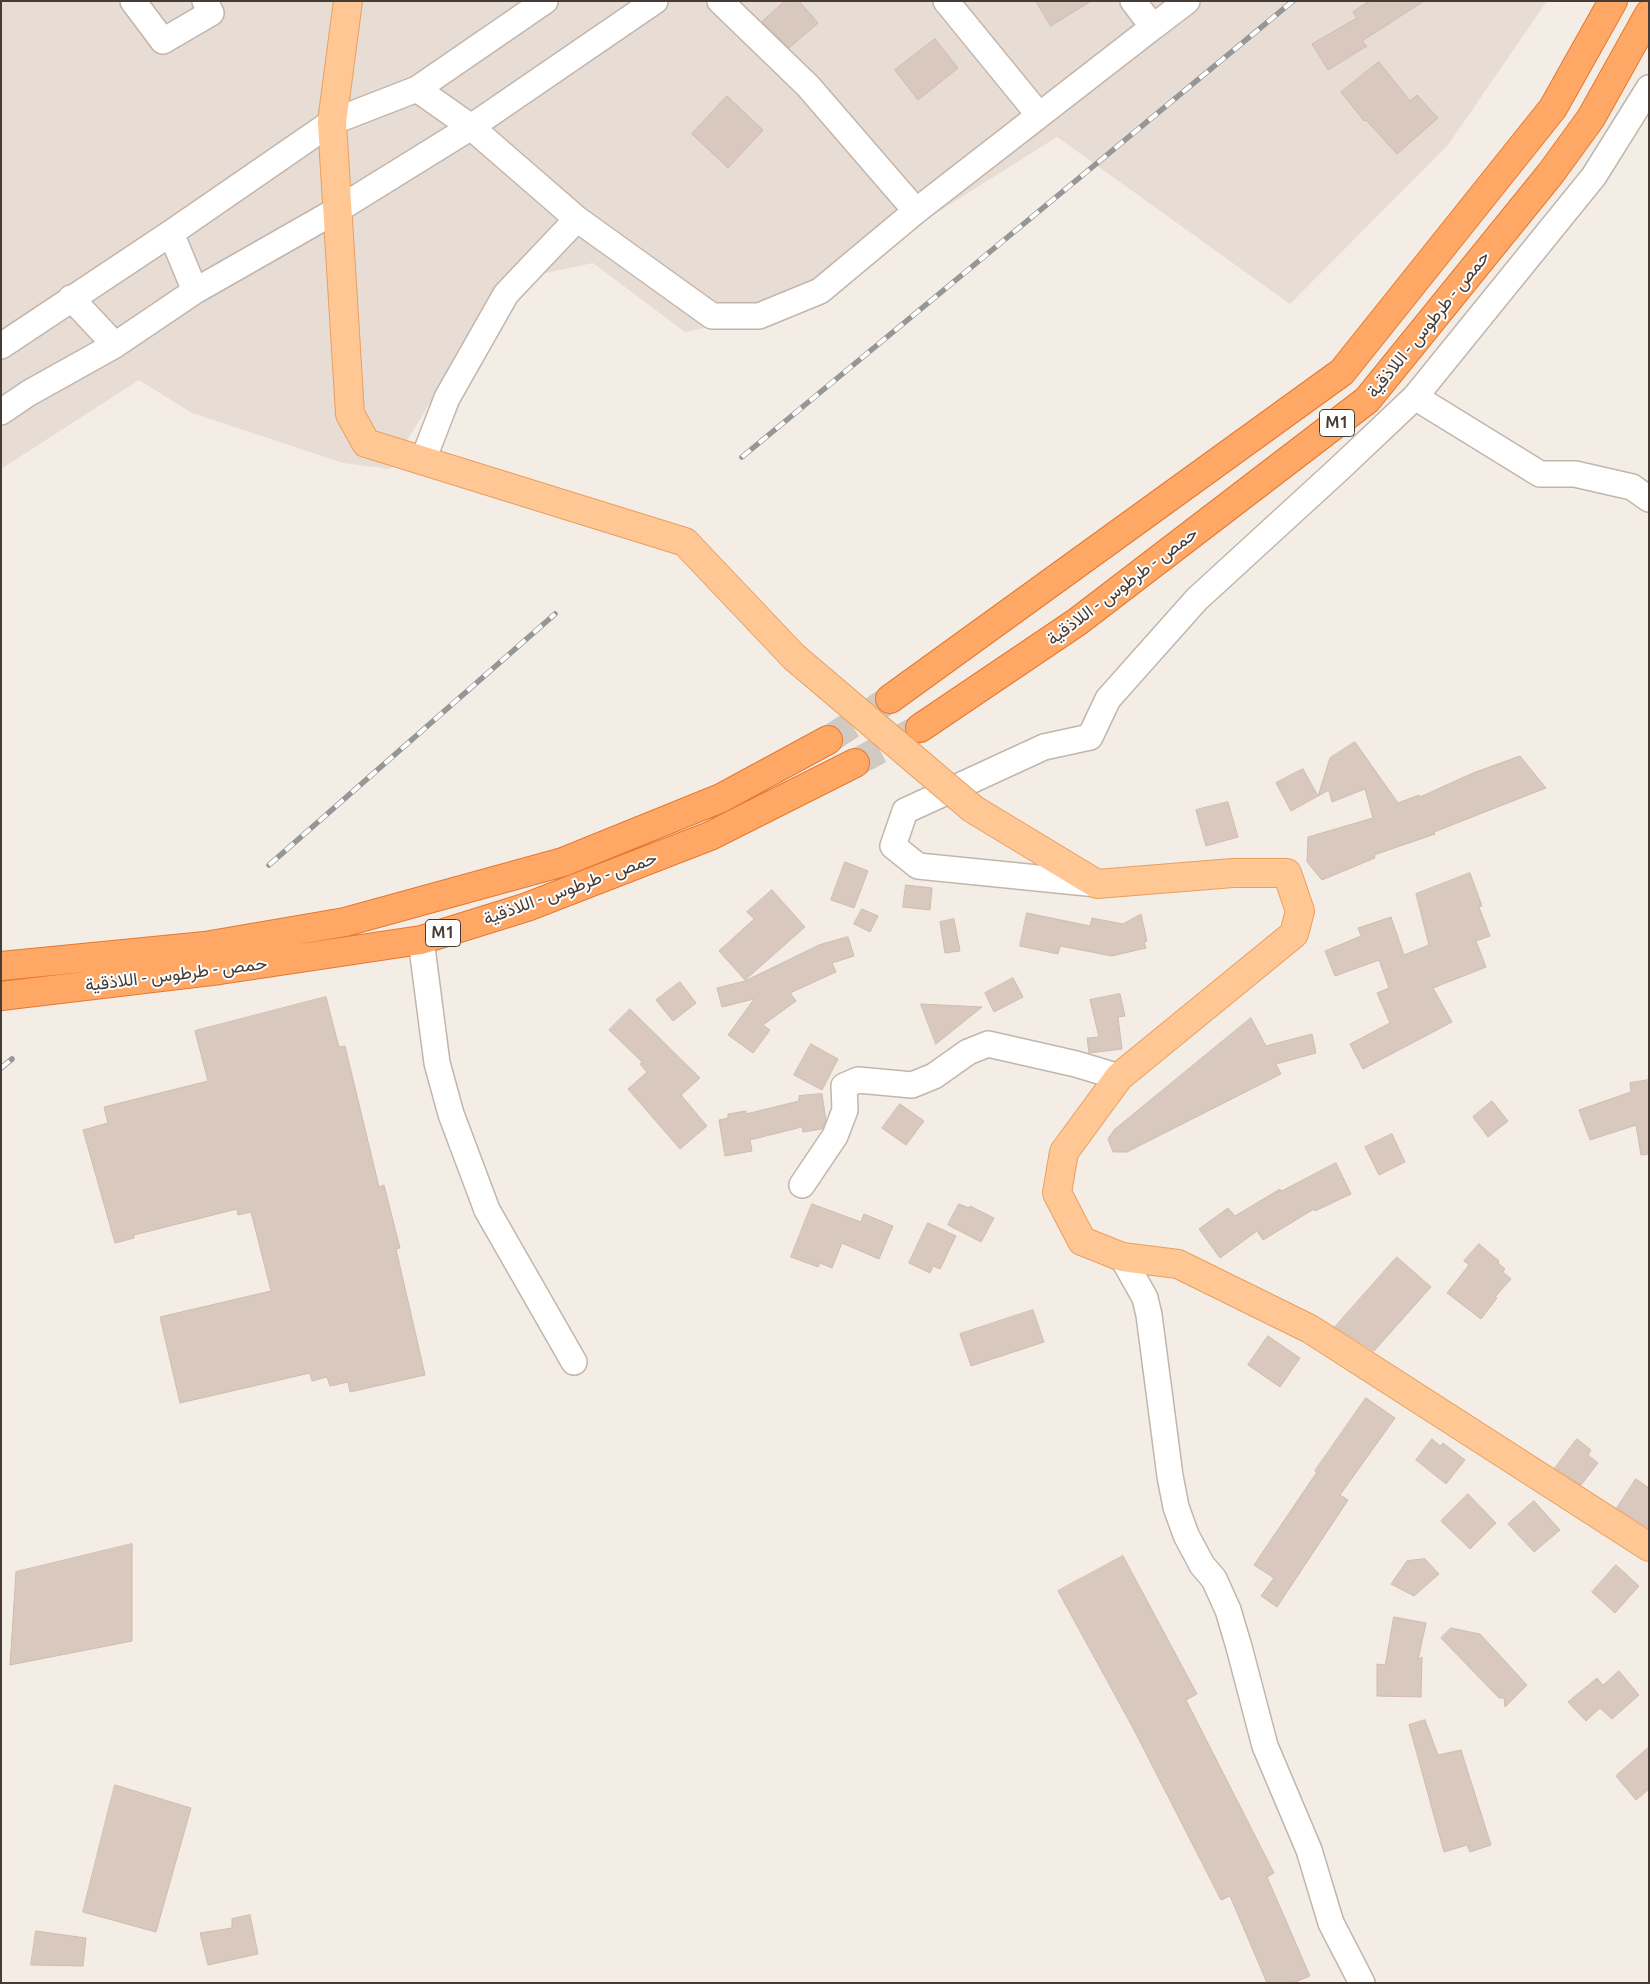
<!DOCTYPE html>
<html>
<head>
<meta charset="utf-8">
<style>
	body { margin:0 }
	#map { position:relative; width:1650px; height:1984px; overflow:hidden; background:#f4ede6; font-family:Ubuntu,sans-serif }
	canvas { display:block }
	.frame { position:absolute; inset:0; border:2px solid #473c35; pointer-events:none }
</style>
</head>
<body>
<div id="map">
<canvas width="1650" height="1984"></canvas>
<div class="frame"></div>
</div>
<script>
const ctx = document.querySelector('canvas').getContext('2d');
ctx.lineJoin = 'round';
function fill(path, color) {
  ctx.fillStyle = color;
  ctx.fill(path, 'evenodd');
}
function stroke(path, color, width, dash) {
  ctx.strokeStyle = color;
  ctx.lineWidth = width;
  ctx.lineCap = dash ? 'butt' : 'round';
  ctx.setLineDash(dash || []);
  ctx.stroke(path);
}
function label(font, color, halo, rows, align = 'center') {
  ctx.font = font + ' Ubuntu,Vazirmatn,sans-serif';
  ctx.lineWidth = 4;
  ctx.setLineDash([]);
  ctx.textBaseline = 'middle';
  ctx.strokeStyle = halo;
  ctx.fillStyle = color;
  for (const [text, x, y, turn = 0] of rows) {
    ctx.save();
    ctx.translate(x, y);
    ctx.rotate((+turn || 0) * Math.PI / 180);
    ctx.textAlign = isNaN(turn) ? turn : align;
    if (halo) ctx.strokeText(text, 0, 0);
    ctx.fillText(text, 0, 0);
    ctx.restore();
  }
}
const residential = new Path2D(`
	M1 1H1547L1448 145 1290 304 1057 137 779 312 685 332 593 263 503 282 390 469 343 463 192 413 139 380 1 469Z`);
const building = new Path2D(`
	M785 1H799L818 23 789 48 762 22Z
	M1036 1H1091L1051 26Z
	M1370 1H1424L1362 41 1367 46 1328 70 1312 44 1357 18 1353 12Z
	M935 39 958 68 918 100 895 70Z
	M1379 62 1410 101 1417 95 1438 118 1397 154 1366 120 1364 121 1341 92Z
	M727 96 763 130 728 168 692 134Z
	M1355 742 1398 803 1419 795 1420 797 1473 773 1520 756 1546 788 1434 832 1435 834 1374 855 1375 858 1322 880 1307 862 1308 837 1373 818 1365 789 1332 802 1329 790 1318 796 1330 758Z
	M1303 769 1318 796 1291 811 1276 783Z
	M1228 802 1238 837 1206 846 1196 810Z
	M845 862 868 871 854 908 831 900Z
	M1470 873 1482 906 1479 907 1490 936 1476 941 1486 967 1433 988 1452 1022 1363 1069 1350 1044 1390 1023 1377 993 1389 988 1379 960 1335 976 1325 951 1361 936 1358 928 1391 917 1404 955 1429 945 1416 894Z
	M906 885 932 888 930 910 903 907Z
	M772 890 805 927 745 980 719 951 754 919 747 912Z
	M862 909 878 916 870 932 854 924Z
	M1027 913 1090 926 1092 918 1123 924 1141 914 1147 941 1144 942 1146 948 1112 956 1060 946 1058 954 1020 946Z
	M954 919 960 951 945 953 940 922Z
	M848 937 854 956 832 963 836 972 790 993 796 1001 763 1025 770 1030 753 1053 728 1035 754 999 722 1007 717 988 745 981 819 945Z
	M1013 978 1023 997 994 1012 985 993Z
	M680 982 696 1003 673 1021 656 1000Z
	M1120 994 1125 1016 1118 1017 1122 1049 1089 1053 1087 1038 1099 1037 1090 1000Z
	M326 997 339 1047 345 1046 379 1187 384 1185 400 1248 396 1249 425 1375 350 1392 348 1382 330 1386 327 1377 312 1381 310 1373 180 1403 160 1317 271 1291 251 1212 238 1215 237 1209 134 1235V1238L115 1243 83 1130 108 1123 104 1107 208 1081 195 1031Z
	M921 1004 982 1007 936 1044Z
	M630 1009 700 1078 681 1095 707 1126 680 1149 628 1089 647 1072 640 1064 642 1062 609 1030Z
	M1251 1018 1266 1046 1312 1034 1316 1053 1276 1064 1281 1074 1127 1152H1113L1108 1139 1114 1130Z
	M811 1044 838 1059 822 1090 794 1075Z
	M1649 1080V1154L1641 1155 1636 1125 1590 1140 1579 1110 1631 1092 1630 1083Z
	M822 1094 826 1121 822 1129 803 1132 802 1127 750 1140 752 1151 725 1156 719 1120 728 1118V1114L746 1111V1114L799 1101V1096Z
	M1492 1101 1508 1121 1488 1137 1473 1117Z
	M900 1104 924 1121 906 1145 882 1128Z
	M1392 1134 1405 1162 1379 1175 1365 1147Z
	M1336 1163 1351 1194 1315 1211 1314 1209 1263 1240 1257 1231 1220 1258 1199 1229 1228 1208 1235 1216 1280 1189 1281 1191Z
	M812 1204 861 1222 864 1214 893 1226 879 1259 842 1243 832 1268 820 1263 818 1267 791 1257Z
	M959 1204 969 1208 970 1206 994 1218 981 1242 948 1225Z
	M928 1223 956 1236 940 1269 933 1266 930 1273 909 1263Z
	M1479 1244 1499 1261 1498 1263 1505 1269 1503 1272 1511 1279 1495 1297 1497 1298 1481 1319 1447 1293 1469 1265 1464 1261Z
	M1397 1257 1431 1287 1374 1351 1335 1327Z
	M1033 1310 1044 1342 971 1366 960 1334Z
	M1268 1336 1300 1358 1280 1387 1248 1365Z
	M1366 1398 1395 1418 1340 1495 1348 1500 1277 1607 1261 1596 1274 1578 1254 1565 1317 1472 1315 1471Z
	M1432 1439 1440 1446 1443 1443 1465 1460 1446 1484 1416 1460Z
	M1577 1439 1591 1450 1588 1455 1598 1463 1581 1485 1555 1468Z
	M1636 1479 1649 1488V1528L1617 1508Z
	M1468 1494 1496 1523 1470 1549 1441 1521Z
	M1534 1501 1560 1530 1534 1552 1508 1524Z
	M132 1544V1641L10 1665 16 1572Z
	M1123 1556 1197 1694 1186 1700 1274 1873 1267 1877 1310 1976 1293 1983H1267L1230 1896 1221 1900 1133 1728 1058 1591Z
	M1425 1559 1439 1574 1414 1596 1391 1584 1407 1561Z
	M1616 1565 1639 1586 1615 1613 1592 1592Z
	M1394 1617 1426 1623 1418 1660 1422 1657 1421 1697 1377 1696V1664L1385 1665Z
	M1451 1628 1480 1634 1527 1685 1505 1707 1504 1698H1499L1441 1638Z
	M1619 1671 1639 1695 1612 1719 1600 1708 1586 1721 1568 1702 1597 1678 1603 1685Z
	M1425 1720 1438 1755 1461 1750 1491 1845 1470 1852 1467 1845 1444 1852 1409 1725Z
	M1649 1747V1789L1636 1800 1616 1776Z
	M115 1785 191 1808 156 1932 83 1912Z
	M250 1915 258 1954 208 1965 200 1933 232 1928V1919Z
	M36 1931 86 1938 83 1966 31 1965Z`);
const highwayTunnel = new Path2D(`
	M828 740 890 699
	M855 763 920 728`);
const minor = new Path2D(`
	M133 1 163 41 211 13 205 1
	M720 1 808 86 916 211
	M946 1 1039 115
	M1153 27 1187 1
	M417 89 471 127 577 219 712 316H759L820 291 916 211 1153 27 1133 1
	M171 233 195 291
	M71 298 115 345
	M1 346 171 233 332 122 417 89 545 1
	M1415 397 1540 474H1575L1632 487 1649 499
	M1 412 29 393 115 345 195 291 337 210 471 127 655 1
	M423 460 447 398 506 294 577 219
	M1097 884 918 866 893 846 905 811 1044 747 1090 737 1108 699 1197 599 1340 468 1415 397 1594 176 1649 88
	M421 940 437 1063 451 1114 487 1210 574 1362
	M802 1185 835 1136 845 1110 844 1086 858 1080 912 1085 934 1076 968 1052 988 1044 1076 1064 1119 1077
	M1122 1257 1145 1298 1149 1315 1170 1476 1176 1507 1186 1535 1202 1565 1214 1579 1228 1610 1239 1647 1265 1746 1309 1850 1331 1923 1362 1983`);
const major = new Path2D(`
	M348 1 332 122 350 414 366 443 685 542 794 657
	M973 809 1097 884 1233 873H1287L1300 911 1294 934 1119 1077 1064 1152 1057 1193 1082 1241 1122 1257 1178 1264 1310 1329 1649 1547`);
const highway = new Path2D(`
	M890 699 1342 372 1553 108 1613 1
	M920 728 1077 622 1367 400 1551 173 1591 118 1649 14
	M1 966 205 946 345 922 563 862 721 798 828 740
	M1 996 220 970 421 940 527 907 710 836 855 763`);
const rail = new Path2D(`
	M742 457 1293 1
	M269 865 555 614
	M1 1068 12 1059`);
const majorBridge = new Path2D(`
	M794 657 973 809`);
const shields = [
	[1337,423,35],
	[443,933,35]
];
const shieldNames = [
	["M1",1337,423],
	["M1",443,933]
];
const streetNames = [
	["حمص - طرطوس - اللاذقية",1428,324,-51],
	["حمص - طرطوس - اللاذقية",1122,586,-37],
	["حمص - طرطوس - اللاذقية",570,888,-20],
	["حمص - طرطوس - اللاذقية",176,974,-7]
];
fill(residential, '#e8ddd4');
fill(building, '#d9c8be');
stroke(building, '#d1bbae', 1);
stroke(highwayTunnel, '#d1cac3', 28, [28, 14]);
stroke(minor, '#c3b5ab', 28);
stroke(major, '#e99f5f', 30);
stroke(highway, '#e47830', 30);
stroke(minor, '#fff', 25);
stroke(major, '#ffc794', 28);
stroke(highway, '#ffa866', 28);
stroke(rail, '#969696', 5.5);
stroke(rail, '#fff', 4, [11]);
stroke(majorBridge, '#e99f5f', 30, []);
stroke(majorBridge, '#ffc794', 28);
for (const [x, y, w] of shields) {
  const box = new Path2D();
  box.roundRect(x - w / 2, y - 13.5, w, 27, 4);
  ctx.fillStyle = '#fff';
  ctx.fill(box);
  stroke(box, '#473c35', 1);
}
label('bold 16px', '#473c35', null, shieldNames);
label('18px', '#473c35', '#fff', streetNames);
</script>
</body>
</html>
